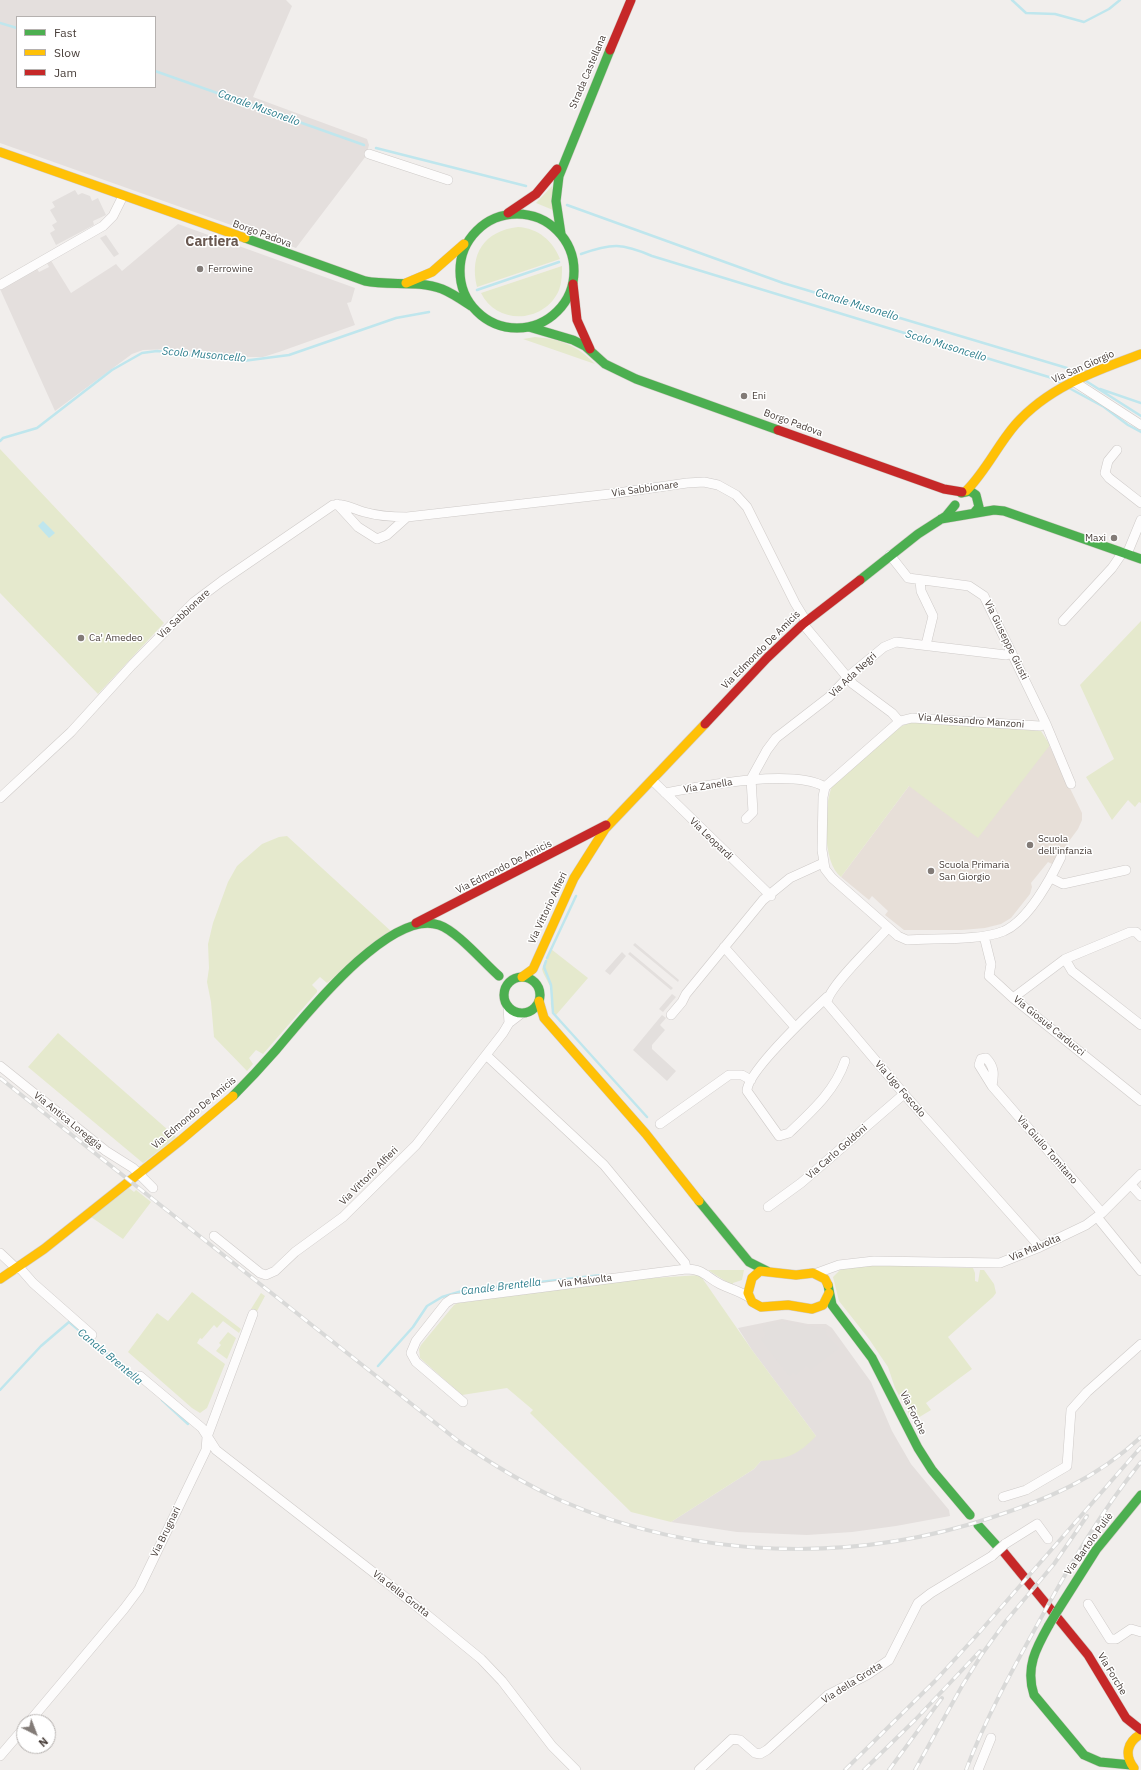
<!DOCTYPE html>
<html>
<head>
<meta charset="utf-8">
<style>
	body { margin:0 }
	#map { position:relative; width:1141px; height:1770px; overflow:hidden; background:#f1eeec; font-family:"IBM Plex Sans",sans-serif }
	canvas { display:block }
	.legend { position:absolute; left:16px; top:16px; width:140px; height:72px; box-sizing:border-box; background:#fff; border:1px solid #b5b1af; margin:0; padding:5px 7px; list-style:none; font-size:12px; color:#473d38 }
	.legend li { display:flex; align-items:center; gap:8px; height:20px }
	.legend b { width:20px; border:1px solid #b5b1af }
	.north { position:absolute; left:16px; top:1714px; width:40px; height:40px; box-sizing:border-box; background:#fff; border:1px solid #b5b1af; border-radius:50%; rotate:138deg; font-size:11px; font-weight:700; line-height:16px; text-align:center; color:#473d38 }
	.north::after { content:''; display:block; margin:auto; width:14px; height:18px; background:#827b77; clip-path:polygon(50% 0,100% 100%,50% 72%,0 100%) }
</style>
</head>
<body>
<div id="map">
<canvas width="1141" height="1770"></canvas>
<ul class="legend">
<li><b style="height:5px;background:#4caf50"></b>Fast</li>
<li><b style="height:5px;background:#ffc107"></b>Slow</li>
<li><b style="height:5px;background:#c62828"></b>Jam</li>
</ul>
<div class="north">N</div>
</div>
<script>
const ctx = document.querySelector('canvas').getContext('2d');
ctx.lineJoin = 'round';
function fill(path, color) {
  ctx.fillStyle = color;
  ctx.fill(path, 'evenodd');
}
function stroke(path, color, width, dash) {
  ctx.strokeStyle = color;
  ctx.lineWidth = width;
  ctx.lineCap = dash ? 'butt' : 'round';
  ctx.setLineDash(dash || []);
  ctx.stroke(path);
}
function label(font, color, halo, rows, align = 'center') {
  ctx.font = font + ' "IBM Plex Sans",sans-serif';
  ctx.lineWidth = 3;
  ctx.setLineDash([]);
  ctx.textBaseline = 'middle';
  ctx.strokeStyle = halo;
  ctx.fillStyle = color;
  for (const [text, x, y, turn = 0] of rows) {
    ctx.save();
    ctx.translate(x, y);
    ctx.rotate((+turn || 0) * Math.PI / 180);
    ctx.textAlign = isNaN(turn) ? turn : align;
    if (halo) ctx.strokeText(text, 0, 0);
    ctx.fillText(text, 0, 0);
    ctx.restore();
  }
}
const industrial = new Path2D(`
	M0 0H286L292 6 253 97 367 139 369 145 366 156 296 248 0 143ZM17 17H155V87H17Z
	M178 224 355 288 351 302 347 303 355 325 279 352 263 357H232L171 349 143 350 132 354 55 411 0 289 36 267 39 272 49 267 46 261 50 259 71 293 116 264 122 271Z
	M782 1319 808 1324H826L832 1328 871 1382 892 1431 911 1464 949 1510 950 1516 896 1526 852 1532 807 1535 737 1532 671 1522 754 1469 761 1461 816 1436 752 1350 738 1328Z`);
const education = new Path2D(`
	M1049 745 1082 813V820L1078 829 1052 864 1048 862 1031 883 1032 887 1030 894 1011 918 1001 924 985 928 962 930H904L885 915 888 911 872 896 869 900 841 877 909 786Z`);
const green = new Path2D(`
	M552 186 553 210 536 203Z
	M518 227C538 228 553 241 560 259L477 287C469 254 484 231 518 227Z
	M562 266C562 274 562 282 559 290 545 323 497 326 481 293Z
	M535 337C560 339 577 345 595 364L523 339Z
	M0 449 164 623 98 694 0 593Z
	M1141 621V803L1139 802 1135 807 1128 800 1112 820 1086 777 1114 759 1080 685Z
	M911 722 1041 731 1050 745 978 838 909 786 841 877C822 863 823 804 833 784L900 727Z
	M287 836 393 933 327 983 320 977 312 985 317 990V992L263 1054 256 1050 249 1058 253 1064 247 1071 214 1037 211 1002 207 982 209 968 208 944 213 923 228 882 237 866 262 844 279 837Z
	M551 949 588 978 556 1015C548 1006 552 1001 551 991 550 983 544 977 542 969Z
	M58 1033 176 1137 143 1163 28 1067Z
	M129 1188 134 1192 136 1190 151 1202 123 1239 91 1217Z
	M851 1264 973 1268 975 1273V1281L978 1282 980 1270H984L994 1284 996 1293 993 1297 948 1337 972 1369 926 1403 931 1410 913 1421 895 1388 888 1367 869 1339 839 1301 833 1277 841 1269Z
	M708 1270H744L742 1280 733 1283V1286Z
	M700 1275 752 1350 816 1436C798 1455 787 1459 761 1461L754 1469 671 1522 631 1512 530 1413 533 1410 507 1388 462 1395 420 1358 419 1349 421 1345 454 1305 458 1303 639 1279Z
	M192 1292 241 1329 239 1333 223 1321 217 1328 214 1325 202 1339 200 1338 197 1343 225 1364 207 1408 200 1413 192 1408 128 1352 157 1313 168 1321Z
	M261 1293 265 1296 257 1311 251 1309Z
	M228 1332 236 1338 227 1359 216 1351 221 1345 219 1343Z`);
const parking = new Path2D(`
	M75 190 78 195 82 193 90 196 92 201 98 198 106 215 93 221 94 225 56 245 50 233 55 230 52 225 57 222 50 210 55 207 52 202Z
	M106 235 119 254 114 257 100 238Z
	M635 943 679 980 678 982 633 945Z
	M622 952 626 956 610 975 605 971Z
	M630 952 673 988 671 990 628 954Z
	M672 994 676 997 663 1012 659 1009Z
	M662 1015 666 1018 660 1025 665 1030 652 1045V1049L676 1071 667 1081 633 1050Z
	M783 1321 827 1329 826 1335 839 1348 810 1370 806 1366 795 1375 793 1373 789 1376 761 1339 766 1336 763 1329 767 1324Z`);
const water = new Path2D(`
	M43 521 55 533 49 538 38 526Z`);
const stream = new Path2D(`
	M1012 0 1026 13 1055 14 1084 22 1109 9 1120 0
	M0 23 17 28
	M155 71 364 145
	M376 148 526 186
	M567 205 783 283 1067 368 1076 375
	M581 254C612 243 622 243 652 256L1052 378 1061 383
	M477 290 559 262
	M1086 381 1141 416
	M1069 388 1104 407 1128 425 1141 432
	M1100 389 1141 403
	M0 441 3 438 37 428 112 370 142 353 157 351 243 361 289 355 396 318 429 312
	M547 958 576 896
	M546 961 544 967 551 985 553 1013 647 1117
	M378 1366 413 1327 427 1306 442 1297 462 1291 601 1275
	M0 1390 41 1346 69 1322 138 1380
	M162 1400 188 1424`);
const street = new Path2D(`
	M369 154 448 180
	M0 285 103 226 113 216 123 196
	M1073 381 1141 425
	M1117 450 1108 461 1105 473 1109 478 1141 503
	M337 504 358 527 377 539 387 535 407 517
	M1127 554 1141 520
	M890 555 908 578 969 586 984 596 1046 724 1071 784
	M920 580 921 591 933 616 926 645
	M1063 621 1112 568 1123 552
	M803 624 853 684 892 713 899 721
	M1046 724 1040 726 912 718 900 721 825 787 823 797 822 850 825 869 832 878 898 936 907 940C934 938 980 941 1004 931 1028 920 1050 880 1061 857
	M653 781 771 896
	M665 793C703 786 793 768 825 787
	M0 798 71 732 132 665 194 602 222 581 333 505C344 503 353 509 364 512 378 516 392 517 407 517L610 494 687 483 704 482 718 485 736 495 747 507 795 603 806 621
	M746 819 753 812 751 779 767 750 776 738 829 697 850 675 884 647 896 642 1006 655 1012 653
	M1051 878 1063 884 1126 870
	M888 928C876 942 827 988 827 1003L904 1094 1040 1247
	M984 936 991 964 989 976 1013 998 1141 1101
	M724 947 795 1027
	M1065 959 1072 971 1141 1025
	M827 997C811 1012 747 1072 747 1091L779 1136 789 1133C811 1112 835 1091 845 1061
	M1013 998 1065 959 1130 932H1136L1141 937
	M508 1007 509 1023
	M671 1015 682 1002 686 994 763 900 790 878 823 863
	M486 1055 604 1165 685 1263 686 1269
	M0 1066 106 1151 133 1168 153 1188
	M992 1086 979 1065 981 1059 986 1058C995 1067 994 1075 992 1086L1102 1213
	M660 1124 729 1075H742L751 1080
	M1131 1185 1141 1196
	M768 1207 801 1183 904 1094
	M1097 1217 1141 1271
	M214 1236 260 1273 266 1275 275 1271 295 1252 343 1217 416 1145 503 1033 509 1023 522 1013
	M0 1253 17 1269
	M19 1267 33 1283 92 1335
	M817 1273 839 1265 874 1261 1000 1263 1040 1247 1086 1225 1102 1213 1141 1174
	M140 1376 202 1428 216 1450 409 1600 481 1659 502 1681 552 1746 576 1770
	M463 1402 416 1362 411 1353 416 1341 446 1303 452 1299 686 1269C704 1269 706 1277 720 1284 730 1289 740 1291 750 1298
	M1003 1497 1026 1490 1067 1466 1071 1410 1087 1392 1141 1344
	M1005 1544 1037 1524 1048 1539
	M1088 1604 1110 1639H1116L1131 1629 1141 1632
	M29 1722 124 1609 139 1589 206 1450 207 1437 253 1314
	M0 1756 24 1728
	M699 1770 732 1739 740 1740 755 1753 760 1754 767 1750 828 1695 867 1675 889 1660 918 1603 931 1593 992 1556
	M978 1770 991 1738`);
const fast = new Path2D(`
	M460 271a57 57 0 1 1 114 0a57 57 0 1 1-114 0Z
	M561 234 556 201 559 176 610 50
	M245 238 365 281C390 286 417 280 442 289 452 293 462 300 471 306
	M529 327 573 340 585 346 605 364 636 379 778 430
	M961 493 970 491 976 495 979 507 974 513
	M941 519 994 510 1004 511 1141 559
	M860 580 918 534 946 516 955 505
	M504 995a18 18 0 1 1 36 0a18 18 0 1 1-36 0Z
	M233 1096C248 1081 262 1066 276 1050 305 1016 390 908 439 925 457 931 484 963 499 976
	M699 1201 749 1262 767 1271
	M828 1285 832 1305 872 1358 918 1448 932 1470 970 1515
	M978 1525 997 1546
	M1058 1610 1096 1550 1141 1495
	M1049 1625C1036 1648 1025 1668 1034 1695L1084 1755 1100 1762 1131 1765`);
const slow = new Path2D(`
	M0 152 245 238
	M406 283 432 272 464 244
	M966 491C986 471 997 446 1015 425 1048 387 1095 371 1141 354
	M522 977 533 969 574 878 605 829 705 724
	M539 1001 544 1018 646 1134 699 1201
	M0 1279 44 1249 181 1140 233 1096
	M828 1285 825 1279 813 1273 796 1275 760 1271 752 1278 748 1293 752 1302 761 1307 788 1305 812 1309 823 1305 829 1293
	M1134 1768C1124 1755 1127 1742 1141 1734`);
const jam = new Path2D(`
	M610 50 631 0
	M508 213 536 194 557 169
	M573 284 577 320 590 349
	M778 430 944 489 962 492
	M705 724 767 658 803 624 860 580
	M416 923 606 825
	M1002 1550 1088 1655 1126 1718 1141 1730`);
const rail = new Path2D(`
	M0 1078 457 1440C490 1463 524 1484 562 1501 696 1559 851 1564 990 1518 1048 1499 1096 1479 1141 1437
	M845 1770 935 1681 977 1635 1141 1447
	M864 1770 915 1720 980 1651
	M889 1770 942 1698
	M915 1770 962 1686 982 1654 1006 1621 1054 1564 1087 1516
	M966 1770C986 1717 1014 1667 1041 1618 1071 1563 1102 1510 1141 1462`);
const streetBridge = new Path2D(`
	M992 1556 1005 1544`);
const fastBridge = new Path2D(`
	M1049 1625 1058 1610`);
const markers = [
	[200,269,4,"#827b77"],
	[744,396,4,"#827b77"],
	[1114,538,4,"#827b77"],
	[81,638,4,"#827b77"],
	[1030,845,4,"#827b77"],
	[931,871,4,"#827b77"]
];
const streetNames = [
	["Strada Castellana",588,72,-67],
	["Borgo Padova",262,234,20],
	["Via San Giorgio",1083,367,-24],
	["Borgo Padova",793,423,20],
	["Via Sabbionare",645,489,-8],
	["Via Sabbionare",184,614,-43],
	["Via Giuseppe Giusti",1006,640,64],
	["Via Edmondo De Amicis",761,650,-45],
	["Via Ada Negri",853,675,-43],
	["Via Alessandro Manzoni",971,721,4],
	["Via Zanella",708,786,-9],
	["Via Leopardi",711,839,44],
	["Via Edmondo De Amicis",504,867,-27],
	["Via Vittorio Alfieri",548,908,-65],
	["Via Giosuè Carducci",1049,1026,39],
	["Via Ugo Foscolo",900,1089,49],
	["Via Edmondo De Amicis",194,1113,-40],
	["Via Antica Loreggia",68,1121,39],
	["Via Giulio Tomitano",1047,1150,49],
	["Via Carlo Goldoni",837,1152,-41],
	["Via Vittorio Alfieri",369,1176,-45],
	["Via Malvolta",1035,1248,-23],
	["Via Malvolta",585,1281,-7],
	["Via Forche",913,1413,64],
	["Via Brugnari",166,1532,-64],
	["Via Bartolo Puliè",1089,1544,-54],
	["Via della Grotta",401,1594,38],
	["Via Forche",1112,1674,59],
	["Via della Grotta",852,1683,-32]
];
const poiNames = [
	["Ferrowine",208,269],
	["Eni",752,396],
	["Maxi",1106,538,"right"],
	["Ca' Amedeo",89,638],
	["Scuola",1038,839],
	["dell'infanzia",1038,851],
	["Scuola Primaria",939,865],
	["San Giorgio",939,877]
];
const waterNames = [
	["Canale Musonello",259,108,20],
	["Canale Musonello",857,305,17],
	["Scolo Musoncello",946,346,17],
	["Scolo Musoncello",204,355,5],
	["Canale Brentella",501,1287,-7],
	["Canale Brentella",110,1357,40]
];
const districtNames = [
	["Cartiera",212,242]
];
fill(industrial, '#e4dfdd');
fill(education, '#e7dfd8');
fill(green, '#e5e9cd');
fill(parking, '#e3dfdd');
fill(water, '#bfe6ed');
stroke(stream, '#bfe6ed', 2.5);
stroke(street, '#cecac8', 10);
stroke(fast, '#d1cac5', 10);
stroke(slow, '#d1cac5', 10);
stroke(jam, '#d1cac5', 10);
stroke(street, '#fdfcfc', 9);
stroke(fast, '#4caf50', 9);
stroke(slow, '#ffc107', 9);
stroke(jam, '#c62828', 9);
stroke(rail, '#d9d9d8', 4);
stroke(rail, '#fff', 2.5, [8]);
stroke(streetBridge, '#cecac8', 10, []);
stroke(fastBridge, '#d1cac5', 10, []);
stroke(streetBridge, '#fdfcfc', 9);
stroke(fastBridge, '#4caf50', 9);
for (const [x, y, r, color] of markers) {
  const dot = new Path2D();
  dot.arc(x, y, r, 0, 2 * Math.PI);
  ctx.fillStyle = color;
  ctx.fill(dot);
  stroke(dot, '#fff', 1.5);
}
label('10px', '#473d38', '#fff', streetNames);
label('10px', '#473d38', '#fff', poiNames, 'left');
label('italic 11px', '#2f7f8e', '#fff', waterNames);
label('bold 14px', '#695850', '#fff', districtNames);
</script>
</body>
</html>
